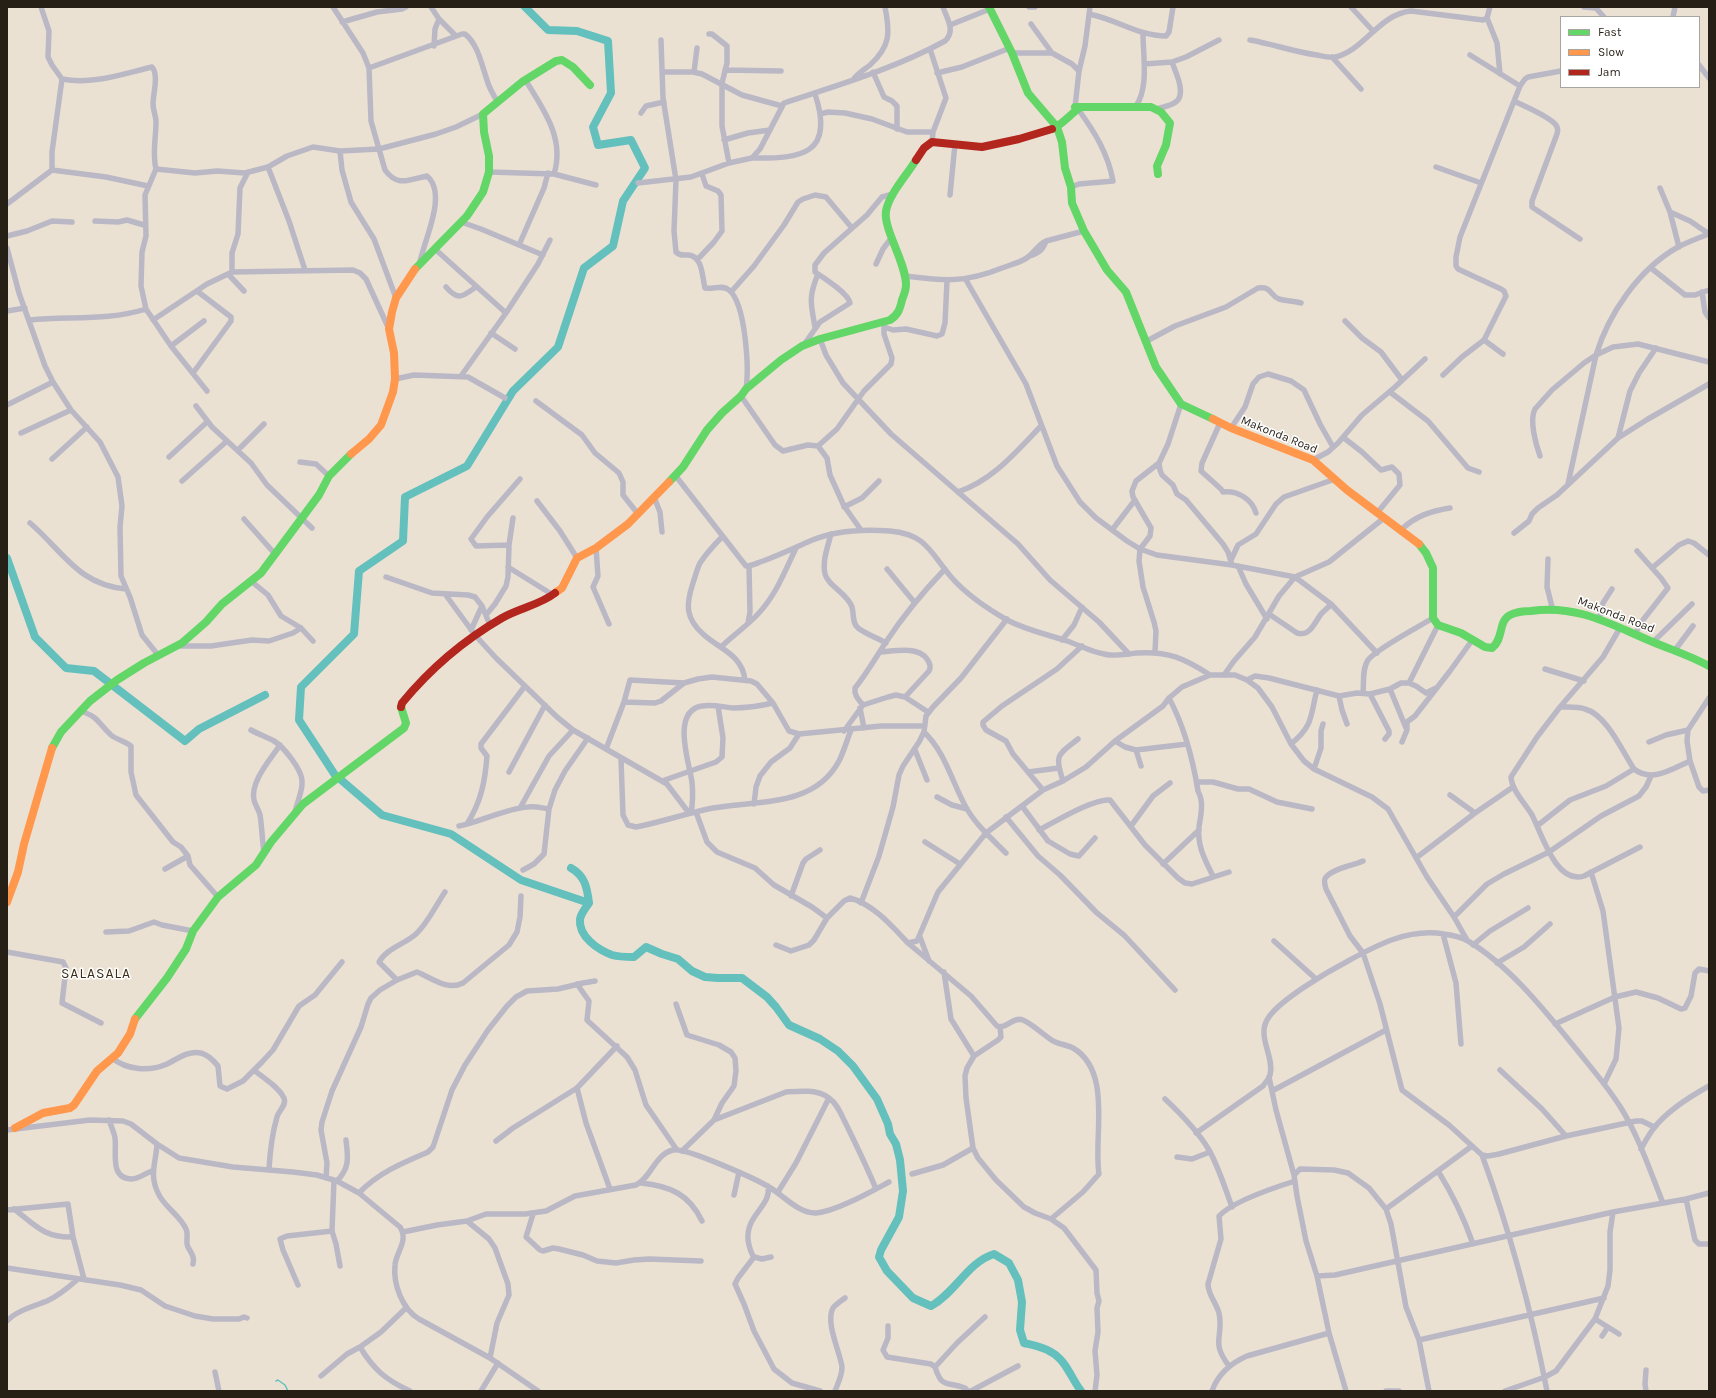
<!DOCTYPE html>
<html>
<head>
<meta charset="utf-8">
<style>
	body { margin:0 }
	#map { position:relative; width:1716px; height:1398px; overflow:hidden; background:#ebe1d3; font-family:Karla,sans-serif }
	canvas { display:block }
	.frame { position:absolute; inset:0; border:8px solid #251f15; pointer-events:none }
	.legend { position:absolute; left:1560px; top:16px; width:140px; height:72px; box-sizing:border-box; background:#fff; border:1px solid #a8a5a1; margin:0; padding:5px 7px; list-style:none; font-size:12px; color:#251f15 }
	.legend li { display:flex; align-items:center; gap:8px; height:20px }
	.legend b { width:20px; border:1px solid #a8a5a1 }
</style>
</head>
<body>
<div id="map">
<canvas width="1716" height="1398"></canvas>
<div class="frame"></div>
<ul class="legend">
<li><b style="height:5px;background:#63d668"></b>Fast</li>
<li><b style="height:5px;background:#ff974d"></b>Slow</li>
<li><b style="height:5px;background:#b3261e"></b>Jam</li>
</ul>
</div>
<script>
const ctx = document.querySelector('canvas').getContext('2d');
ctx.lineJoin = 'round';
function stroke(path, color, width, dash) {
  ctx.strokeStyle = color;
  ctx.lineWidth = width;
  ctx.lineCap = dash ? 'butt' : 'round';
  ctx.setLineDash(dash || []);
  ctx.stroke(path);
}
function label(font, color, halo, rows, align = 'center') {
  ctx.font = font + ' Karla,sans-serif';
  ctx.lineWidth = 3;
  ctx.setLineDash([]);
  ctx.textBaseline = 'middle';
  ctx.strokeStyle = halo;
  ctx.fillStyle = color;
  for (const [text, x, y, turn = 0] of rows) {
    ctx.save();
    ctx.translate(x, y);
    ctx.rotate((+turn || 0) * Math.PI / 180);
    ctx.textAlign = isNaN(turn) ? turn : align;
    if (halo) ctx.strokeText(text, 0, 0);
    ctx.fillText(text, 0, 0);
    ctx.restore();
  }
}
const stream = new Path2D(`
	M276 1381 278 1380 285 1385 288 1391`);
const river = new Path2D(`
	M7 558 35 637 66 668 94 671 185 741 199 729 265 695
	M335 775 299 720 301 687 354 634 359 571 403 541 405 497 467 466 513 391 558 347 584 268 613 246 623 201 645 168 631 140 598 145 593 127 611 93 608 41 577 31 548 30 525 7
	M340 779 382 815 451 834 521 880 589 903
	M571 868C585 876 587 887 589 903 586 907 581 914 580 919 578 937 599 950 612 955 619 957 627 957 634 957L646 947 662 954 678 959 692 971 705 977 718 978H742L767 997 776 1007 789 1025 820 1039 838 1051 853 1066 877 1099 888 1124 890 1134 896 1144 900 1160 903 1191 899 1217 881 1250 879 1257 887 1271 913 1298 931 1306C955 1293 968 1262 994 1254L1009 1263 1018 1280 1022 1302 1020 1330 1024 1343C1032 1345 1043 1347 1051 1352 1066 1360 1071 1378 1081 1391`);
const street = new Path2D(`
	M333 7 363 53 369 68 371 121 385 170C398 188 410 179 427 176 448 194 424 240 420 262
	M431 7 439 19 456 36
	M1029 7H1035
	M1351 7 1373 31
	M1584 7 1595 8
	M1595 7 1604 17
	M1089 14C1116 19 1138 36 1166 36L1169 32 1173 7
	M1673 17 1675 7
	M1487 18 1497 43 1500 74
	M342 22 377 12 402 9 406 7
	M1031 24 1052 53
	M950 25 990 9
	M709 34H712L727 46V63L722 83V126L729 163
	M661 40 663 98 676 180 674 231 676 252C680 256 683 255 688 255 703 256 702 277 705 288 713 290 722 284 729 290 746 304 749 369 746 389
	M1250 40C1273 44 1294 52 1317 55 1322 56 1329 58 1335 57 1364 51 1379 14 1411 11L1483 20 1487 18 1490 7
	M434 46 435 29 439 19
	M930 49 946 98 933 132 932 142
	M1012 53H1052L1072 64 1079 71
	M1470 55 1520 86
	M1332 57 1361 89
	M1144 64 1172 62 1186 57 1219 40
	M1699 65 1709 78
	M369 68 462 34H465C478 44 482 66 487 80 489 88 493 94 497 101
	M725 70 781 71
	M662 72H693L702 74 742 95 782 106
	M694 72 697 48
	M873 72 884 97 892 101 897 106V129
	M937 73 962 67 1010 48
	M62 79C92 85 122 74 152 67 159 75 153 94 153 104 153 110 156 116 156 122 156 138 152 154 156 169
	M853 80C858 73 864 70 870 65 891 46 890 32 885 7
	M526 81C544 110 565 139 554 174
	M1514 101C1524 106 1549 116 1556 125 1558 128 1558 131 1557 134L1532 201V207L1580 239
	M1136 106C1149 87 1143 56 1143 34
	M1075 107 1079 71 1085 46 1090 7
	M1156 109C1163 107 1172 106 1177 101 1186 92 1175 71 1172 62
	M641 113 646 106 664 102
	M820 114 828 112 845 113 872 119 907 132H933
	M724 140 748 133 770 130
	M340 151 342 170 351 202 374 239 396 298
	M752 158C802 159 835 154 815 94
	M268 167 289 221 305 270
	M1436 167 1481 183
	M52 170 106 177 148 186
	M489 172 554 174 596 185
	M638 183 691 177 729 163 752 158 760 149 784 103C838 85 894 69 945 41 956 31 947 19 943 7
	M1071 187 1079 184 1113 181C1108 153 1094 131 1078 109
	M1660 188 1670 212 1679 247
	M950 195 955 144
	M7 204 52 170V152L62 79 52 65 48 57 49 31 41 7
	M1670 212 1690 221 1709 234
	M95 221 118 222 127 220 144 225
	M461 222 481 229 543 255
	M7 236 27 231 52 221 72 222
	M519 245 544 188 548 173
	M7 248 19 293 45 366 53 382 71 410 100 442 118 477 122 506 120 527 121 576 130 597 142 635 158 655
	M435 249 506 313
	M1030 256C1039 253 1043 250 1046 241
	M697 260 714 242 722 231 721 195 718 191 706 186 702 174
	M876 264 883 249 892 237
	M1651 268 1685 295H1695L1709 290
	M232 272 353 270 360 273 366 279 388 327
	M228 274 244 291
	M905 276C944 281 965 283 1002 268 1010 265 1018 263 1025 259 1034 254 1037 245 1046 241L1084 231
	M966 280 1026 384 1057 466 1080 502 1096 518 1127 541 1140 549 1157 555 1232 565 1295 577 1331 604 1377 653
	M446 287C458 301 462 297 476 287
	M731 292 754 266 784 225 798 202 803 199 815 195 826 197 852 228
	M1702 292 1705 312 1709 318
	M146 309 141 286 142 252 146 236 145 195 156 169 195 173 217 171 245 173 268 167 287 156 313 147 340 151 379 149 436 134 456 127 483 114
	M7 311 25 308
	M30 320C69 316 108 321 146 309L171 346 207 391
	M153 320 207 284 232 272V253L238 234 240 188 248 172
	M1345 321 1362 338 1381 352 1402 380
	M815 327C811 304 808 298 818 274
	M884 327 893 330 906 329 937 336 942 334 945 323 947 281
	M491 333 515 349
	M820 339 826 355 843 383 891 434 1018 544 1050 580 1099 622 1129 654
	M1484 340 1503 354
	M1145 342 1175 326 1226 307 1258 288C1272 286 1269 295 1279 299 1286 301 1294 301 1301 303
	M171 346 204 321
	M803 346 820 322 850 303C848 293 824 278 815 272V265L824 253 867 215 882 197 893 194
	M193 373 231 321V317L197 291
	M1443 375 1462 357 1484 340 1506 296 1504 291 1501 289 1458 269 1456 266V257L1460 237 1520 86 1525 79 1528 77 1561 71
	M461 376 506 313 538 264 550 240
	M395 379 414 375 468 377 505 398
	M1390 392 1428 421 1468 468 1479 472
	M741 396 775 445 783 451 808 445 818 446 827 458 830 475 844 506 861 530
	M536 401 582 435 595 453 619 473 623 482V495L638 514
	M1181 404 1168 444 1159 463 1160 470 1162 475 1173 485 1177 494 1186 500 1223 544 1228 552 1232 565
	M7 405 53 382
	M196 406 212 427 251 463 267 485 312 528
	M1220 423 1202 463 1201 471 1221 489 1223 492C1237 490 1252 499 1256 513
	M1231 428 1245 407 1253 384 1259 377 1268 374 1291 381 1304 390 1320 424 1333 447
	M21 433 71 410
	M1344 438 1362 452 1381 470 1392 467 1399 474 1400 485 1377 513
	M1618 438 1630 391 1639 373 1656 348
	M818 446 837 429 864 391 891 364 892 358 884 334V322
	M238 450 264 424
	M1540 456C1536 445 1529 420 1535 409L1552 390 1584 363 1596 355 1613 347 1638 344 1709 362
	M169 457 207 422
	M52 459 87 427
	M1313 460 1328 452 1338 443 1362 415 1395 387 1425 359
	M300 462 316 464 329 476
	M675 475 746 566C752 566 757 563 763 561 779 555 794 548 810 541 835 530 864 529 890 531 927 534 931 554 952 578 967 595 988 609 1007 620 1026 630 1046 634 1067 641 1079 645 1091 652 1104 654 1114 657 1126 654 1137 653 1168 651 1184 658 1210 675
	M182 481 227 441
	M1568 484 1596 355C1609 313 1639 269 1678 247 1688 242 1698 238 1709 234
	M958 492C993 480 1016 452 1041 426
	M654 497 660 512 662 532
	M537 501 560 531 577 558
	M844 507 862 498 879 481
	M244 519 275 554
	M30 523C62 550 78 585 126 589
	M1112 530 1135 500
	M1401 530C1415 516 1431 511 1450 508
	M1514 533 1529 521 1532 514 1538 508 1557 495 1618 438 1648 419 1709 384
	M831 534C828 546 822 561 825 574 828 586 847 593 852 607 854 614 852 623 858 628 866 634 877 638 886 643
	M722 537C714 545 706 554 700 563 697 569 695 577 693 583 686 604 685 618 703 634 719 649 742 654 745 680
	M509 545 476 546 471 539 487 517 520 479
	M596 548 598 576 593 587 609 624
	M1548 559 1547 587 1552 607
	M1231 560 1238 545 1256 534 1276 504 1284 497 1335 479
	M1238 566 1246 584 1267 619
	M508 567 553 595
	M1652 568 1679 545 1688 541 1694 543 1709 555
	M887 569 915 603
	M386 577 432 593 468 595 475 597 482 606 490 625
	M251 581 268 595 281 616 301 628 313 641
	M445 594 475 635 496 658 557 717 573 730 667 784 689 813
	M1269 614 1297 633C1310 637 1315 622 1321 614 1324 611 1328 608 1331 604
	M486 615 495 604 506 586 508 577 509 545 513 518
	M1599 619 1603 603 1612 589
	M748 623 750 612 749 566
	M1620 628 1603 657 1560 707 1537 737 1511 777C1512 791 1525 803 1532 815 1542 834 1556 885 1584 876L1640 847
	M471 630 482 606
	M1635 634 1643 620 1668 588 1661 578 1637 551
	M1062 640 1074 625 1082 607
	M1653 642 1692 604
	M177 646H211L252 640 269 641 293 633 301 628
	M721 647C733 635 747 626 758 614 776 595 785 571 796 548
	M1675 650 1693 626
	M881 652C895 651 918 646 927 659 930 663 931 667 929 671L905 697
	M1155 652 1156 631 1154 622 1143 587 1139 561 1140 549 1150 536 1151 528 1133 497 1132 491 1136 481 1159 463
	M1545 669 1584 681
	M1224 675 1234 661 1255 637 1279 596 1295 577 1329 562 1384 518
	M1247 680 1255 676 1269 678 1339 696 1357 693 1370 694 1390 689 1401 683H1409L1416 686 1426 693 1436 688
	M1409 683 1438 625
	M1390 689 1406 728
	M1363 693C1364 683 1362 669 1368 660 1376 649 1420 626 1433 618
	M1370 694 1389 731V734L1385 739
	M1339 696 1342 710 1347 724
	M1169 698C1184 726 1193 760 1198 791 1199 794 1201 797 1201 800 1203 808 1200 819 1199 827 1197 846 1205 860 1213 876
	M1709 698 1688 730 1687 741 1690 761 1699 787 1703 791 1709 790
	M624 702 655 703 661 701 684 683 698 679 712 677 751 681 757 684 773 703 789 731 799 734 881 726H924
	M863 705C858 699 854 695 855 688 867 673 876 657 886 642 903 616 924 591 945 569
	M1560 707C1568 707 1577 706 1585 709 1607 715 1622 751 1634 769 1652 783 1672 769 1690 761
	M860 708 864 728
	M81 711C100 718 97 722 111 735 117 740 125 741 131 746V772L136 795 173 842 181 847 188 856 190 865 218 897
	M251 730C258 734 267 737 274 741 284 747 302 770 302 781 303 791 297 802 295 812
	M844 731 863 705 888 697 896 695 905 697 928 712
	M924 732C946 753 952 783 967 809 977 826 992 839 1006 853
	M1115 741 1125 747 1136 750 1187 744
	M1402 742 1407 730V722L1415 716 1450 671 1473 639
	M1649 742 1666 735 1688 730
	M1291 744C1314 725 1310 716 1317 690
	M606 749 624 702 630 680 684 683
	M915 750 927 780
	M1136 750 1141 766
	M621 759 623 815 628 825 636 827C662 822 687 813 713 808 756 800 814 808 839 761 844 751 847 740 851 730
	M1314 769 1321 748V731L1323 724
	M509 772 545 705
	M1028 772 1059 768
	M662 781 716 762 722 757 723 738 718 706
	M1063 781C1054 754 1058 755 1078 739
	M1198 782H1213L1238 789H1249L1277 802 1312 809
	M1043 790 1013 754 1006 741 986 730 983 725V722L1002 706 1057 669 1082 646
	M1450 795 1475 813
	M937 797 952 805 967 809
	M754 804 756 787 760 776 771 762 790 748 799 734
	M1022 806 1048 841 1070 854 1079 856 1095 838
	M520 808 549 756 573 730
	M696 812 707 842 717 852 755 868 774 885 812 907 827 918
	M691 813C693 802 693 792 692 782 689 762 671 711 702 706 712 704 723 707 733 708 746 708 760 706 773 703
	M1006 817 1038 856 1060 875 1096 912 1124 935 1175 990
	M467 824C481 802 485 782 487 756L481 748V744L525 686
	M459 826C480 822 507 808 528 807 535 806 542 808 549 809
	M1131 826 1153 796 1170 783
	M1537 826 1570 800 1606 786 1634 769
	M1039 830C1055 822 1094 798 1110 800L1145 845 1178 878 1185 883 1192 884 1229 872
	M925 842 960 864
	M264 852C262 839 262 827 260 815 259 810 255 805 254 800 250 782 270 760 280 745
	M1416 858 1475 813 1513 787
	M1363 861C1352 866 1334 868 1326 877 1323 880 1325 885 1326 889L1350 936 1363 953 1380 1004 1402 1090 1449 1125 1482 1155 1488 1156 1499 1154 1566 1136 1636 1121H1642L1654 1127
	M1163 864 1199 830
	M165 869 188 856
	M523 870 534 864 544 854 549 809 555 790 565 771 588 738
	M1591 872 1603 911 1619 1028 1616 1059 1604 1084
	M791 896 803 863 806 859 820 850
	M861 903 879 856 893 807 899 775 903 766 919 742 924 732 926 716 933 707 961 678 1007 619
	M1454 917 1487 884 1504 874 1549 852 1601 816 1639 796 1646 787 1651 776
	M106 932 129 931 154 922 162 925 193 931
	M1443 934 1456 983 1461 1044
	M920 937 929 961
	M1274 941 1316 979
	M908 943 971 996 997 1026C1006 1030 1013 1016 1023 1020 1034 1025 1043 1035 1053 1041 1059 1044 1067 1045 1073 1048 1113 1071 1093 1138 1099 1174L1083 1192 1051 1219
	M776 945 791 951 809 945 814 940 827 918 844 901 850 898C873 904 892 926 908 943L917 941 938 892 986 833 1043 790 1063 781 1086 767 1115 741 1163 706 1169 698 1182 687 1210 675H1235L1247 680 1258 688 1272 707 1291 744 1304 761 1314 769 1372 797 1388 809 1427 877 1454 917 1467 940
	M1473 945 1490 931 1528 908
	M7 952 63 962 66 968 62 1003 101 1023
	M1497 963 1524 947 1550 924
	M944 972 951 1019 974 1056
	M397 980 379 962C387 948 405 944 416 934 428 923 436 905 445 892
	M577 984 589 1001 587 1020 589 1022 627 1057 635 1070 646 1105 677 1150
	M676 1004 687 1035 719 1045 731 1052 735 1058 736 1071 734 1086 722 1103 714 1120
	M1555 1024 1615 997 1636 992 1658 998 1681 1009 1685 1008 1691 996 1695 973 1699 969 1709 971
	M1000 1027 1001 1037 998 1040 974 1056 967 1068 965 1076 966 1098 973 1148 978 1158 996 1180 1024 1207 1035 1213 1051 1219 1064 1228 1096 1270 1097 1293 1099 1301 1097 1308 1098 1332 1095 1351 1097 1375 1095 1391
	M112 1058C127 1070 149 1072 167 1064 177 1059 189 1050 201 1053 208 1055 214 1061 218 1066L220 1086 227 1089 243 1081 262 1062 273 1050 299 1006 315 995 342 962
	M254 1070C263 1078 278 1086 284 1098 287 1105 279 1110 277 1117 272 1134 270 1152 269 1169
	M1500 1070 1542 1109 1566 1136
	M1269 1077 1276 1110 1294 1175
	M1272 1091 1386 1030
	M1165 1099C1181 1114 1198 1131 1209 1150 1219 1168 1225 1188 1232 1207
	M109 1120C111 1126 114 1132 115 1138 117 1152 109 1179 132 1179 138 1179 146 1173 152 1171
	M7 1130 90 1120 123 1121 131 1124 157 1144 179 1158 233 1167 293 1172 317 1175 337 1181 359 1193 400 1227C409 1241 396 1252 395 1265 393 1284 402 1309 419 1319L490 1358 538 1391
	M1196 1133 1263 1086C1265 1083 1269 1079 1270 1075 1275 1058 1257 1037 1267 1020 1277 1001 1329 971 1348 961 1377 945 1409 928 1444 934 1451 935 1461 937 1468 941 1510 966 1546 1012 1577 1050 1592 1069 1608 1087 1621 1108 1639 1137 1650 1171 1663 1203
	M496 1141 513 1128 577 1088
	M157 1144C156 1163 149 1174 158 1193 164 1207 180 1215 186 1229 189 1235 185 1242 188 1247 191 1253 195 1257 193 1264
	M1641 1149C1645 1142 1649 1134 1654 1128 1667 1111 1691 1096 1709 1086
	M682 1151 714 1120 786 1092C799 1091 817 1089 829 1098 838 1104 842 1117 847 1126 857 1147 867 1167 876 1189
	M1482 1155C1511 1234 1531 1309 1547 1391
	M1177 1157 1192 1159 1210 1152
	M1438 1171C1453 1195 1464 1218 1473 1244
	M912 1174 943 1165 973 1148
	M326 1178 327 1163 321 1130 322 1122 332 1091 361 1027 368 1004 371 998 380 990 397 980 417 972C432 978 447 991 463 983L509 945 517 932 520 917 521 896
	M334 1180 332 1231 336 1244 340 1266
	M337 1181C350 1167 348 1158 346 1140
	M641 1183C670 1186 689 1194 702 1221
	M768 1186C772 1206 746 1214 748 1240 749 1246 750 1252 754 1257L762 1259 771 1257
	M610 1189 586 1123 577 1088 617 1046
	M778 1192 796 1163 829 1098
	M359 1193C378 1173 402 1163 428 1152L433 1147 452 1090 465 1065 488 1030 507 1006 516 997 527 991 558 989 583 983 595 981
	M734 1195 739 1172
	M1686 1199 1695 1240 1699 1244H1709
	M14 1209C35 1225 44 1238 73 1237
	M1386 1209 1472 1146
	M7 1210 68 1204 73 1237 84 1279
	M533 1214 526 1237 540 1250 543 1251 553 1248 559 1249 583 1255 597 1261 616 1263 634 1260 649 1259 701 1261
	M467 1221 486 1214H525L546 1211 575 1196 636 1185C651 1178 655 1154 673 1150 685 1147 756 1179 769 1187 783 1195 799 1214 816 1213 835 1212 872 1191 889 1182
	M403 1232 437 1225 467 1221 489 1239 495 1248 508 1284 509 1295 497 1323 490 1358
	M754 1257 738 1278 735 1284 744 1304 754 1331 774 1369 792 1383 820 1391
	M7 1268 120 1285 141 1290 165 1306 195 1316 213 1319H239L244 1317 247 1318
	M1317 1276 1335 1275 1613 1212 1686 1199 1709 1193
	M298 1285 283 1250 280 1239 287 1236 332 1231
	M1595 1319 1619 1334
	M7 1321C16 1311 34 1306 47 1301 58 1296 69 1287 78 1279
	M888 1326V1338L883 1350 887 1357 931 1364 935 1367C942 1389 946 1381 965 1388L968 1391
	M1602 1336 1608 1327
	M1419 1340 1604 1298
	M360 1347C374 1370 386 1380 410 1391
	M1229 1366C1210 1341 1224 1338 1219 1313 1216 1302 1208 1295 1208 1284L1221 1239 1219 1216C1232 1202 1276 1187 1295 1181
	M935 1367 957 1343 985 1317
	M1646 1370 1645 1384 1646 1391
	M215 1372 219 1391
	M321 1376 347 1354 360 1347 381 1332 406 1308
	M481 1391 498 1363
	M835 1391C838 1383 842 1376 842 1367 840 1352 825 1322 833 1308 836 1304 841 1301 845 1298
	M971 1391 1018 1366
	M1212 1391C1218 1374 1231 1363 1247 1356L1329 1333
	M1346 1391 1329 1333 1317 1276 1306 1241 1297 1196 1294 1175 1300 1169 1334 1170 1348 1173 1369 1188 1386 1209 1391 1224 1406 1307 1419 1340 1429 1391
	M1386 1391H1399
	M1505 1391 1545 1377 1556 1371 1595 1319 1608 1286 1610 1270V1232L1613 1212`);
const fast = new Path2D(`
	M989 7 1012 53 1028 93 1057 127 1062 142 1065 168 1071 187 1072 203 1084 231 1107 270 1126 292 1156 367 1181 404 1213 419
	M1052 129C1059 127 1071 114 1078 109L1075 107H1151L1161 112 1170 123 1166 145 1157 166 1158 174
	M415 269 467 216 483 192 489 172V156L484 132 483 114 522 82 556 61 562 60 573 67 590 85
	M669 482 683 467 707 430 722 413 741 396 746 389 781 360 802 346 820 339 890 320C898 315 900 309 902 300 904 295 906 290 906 285 906 262 883 229 886 211 889 194 907 175 916 160
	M1419 544 1426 553 1433 568V618L1438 625 1461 633 1485 647 1492 648C1504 639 1498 621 1510 615 1516 612 1525 611 1531 611 1577 604 1612 625 1653 642 1672 650 1691 656 1709 666
	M52 748 61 732 90 701 117 680 144 663 182 643 206 622 222 604 261 573 319 495 329 476 351 454
	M135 1019 167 978 186 949 193 931 218 897 256 865 271 842 303 804 404 728 406 723 401 707`);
const slow = new Path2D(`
	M1213 419 1231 428 1313 460 1347 490 1419 544
	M351 454 369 439 381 425 393 392 395 379 394 353 389 329 392 312 396 298 415 269
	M555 593 562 588 577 558 596 548 628 524 669 482
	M7 902 18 872 24 844 52 748
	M15 1128 43 1113 70 1108 74 1105 97 1071 118 1053 130 1034 135 1019`);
const jam = new Path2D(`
	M916 160 924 148 932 142 982 147 1019 139 1052 129
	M401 707 402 703C430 669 464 640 502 618 519 608 540 605 555 593`);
const streetNames = [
	["Makonda Road",1279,435,22],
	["Makonda Road",1616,615,21]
];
const quarterNames = [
	["SALASALA",96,974]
];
stroke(stream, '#63c0bd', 1.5);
stroke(river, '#63c0bd', 8);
stroke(street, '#bbb8c6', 5.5);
stroke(fast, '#63d668', 8);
stroke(slow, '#ff974d', 8);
stroke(jam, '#b3261e', 8);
label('12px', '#251f15', '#fff', streetNames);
ctx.letterSpacing = '1px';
label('14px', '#3c2f19', '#fff', quarterNames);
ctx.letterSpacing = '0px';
</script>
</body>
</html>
